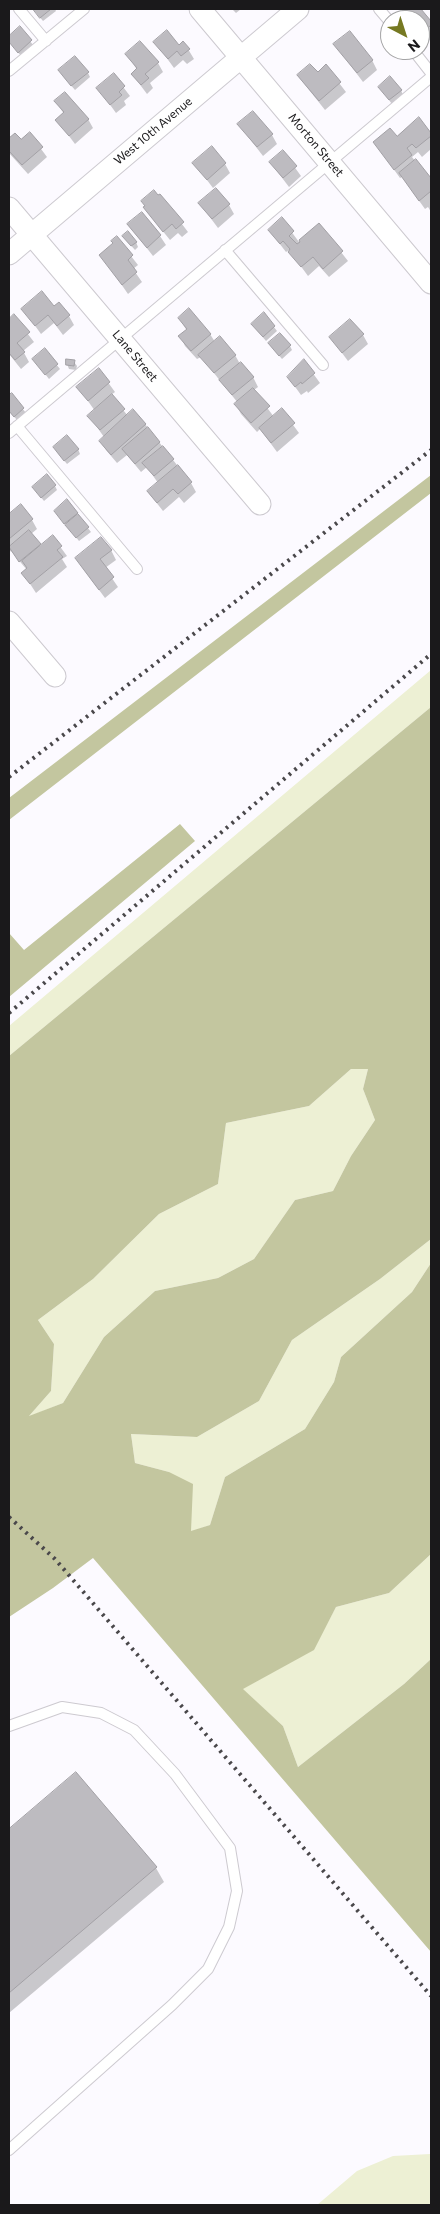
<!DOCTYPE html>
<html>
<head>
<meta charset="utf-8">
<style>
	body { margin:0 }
	#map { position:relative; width:440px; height:2214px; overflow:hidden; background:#fcfaff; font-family:Commissioner,sans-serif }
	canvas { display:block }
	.frame { position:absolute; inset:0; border:10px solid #1a191b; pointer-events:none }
	.north { position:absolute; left:380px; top:10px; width:50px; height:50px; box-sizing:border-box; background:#fff; border:1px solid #a3a3a4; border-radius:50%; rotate:140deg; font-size:14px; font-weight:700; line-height:20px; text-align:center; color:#1a191b }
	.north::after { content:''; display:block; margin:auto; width:18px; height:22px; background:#767922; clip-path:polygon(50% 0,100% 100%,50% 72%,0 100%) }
</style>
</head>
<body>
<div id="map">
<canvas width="440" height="2214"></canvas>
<div class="frame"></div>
<div class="north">N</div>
</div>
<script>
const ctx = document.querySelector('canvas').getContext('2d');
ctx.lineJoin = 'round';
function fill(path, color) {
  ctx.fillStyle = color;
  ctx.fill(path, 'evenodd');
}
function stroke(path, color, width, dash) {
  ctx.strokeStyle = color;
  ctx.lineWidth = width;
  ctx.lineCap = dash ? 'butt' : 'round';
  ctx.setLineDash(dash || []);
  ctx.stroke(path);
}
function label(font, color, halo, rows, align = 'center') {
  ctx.font = font + ' Commissioner,sans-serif';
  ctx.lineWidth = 5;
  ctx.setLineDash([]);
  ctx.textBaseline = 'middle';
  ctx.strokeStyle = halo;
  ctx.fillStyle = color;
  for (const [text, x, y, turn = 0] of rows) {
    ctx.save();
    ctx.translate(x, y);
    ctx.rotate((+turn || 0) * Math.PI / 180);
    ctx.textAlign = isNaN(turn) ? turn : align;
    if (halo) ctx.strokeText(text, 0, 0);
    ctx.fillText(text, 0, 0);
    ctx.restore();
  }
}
const green = new Path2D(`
	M431 670V707L9 1056V1026Z
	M351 1069H368L363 1089 375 1120 351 1156 333 1191 295 1200 254 1259 218 1278 155 1291 104 1337 63 1403 28 1417 51 1391 54 1344 38 1320 93 1279 159 1214 218 1184 226 1123 309 1106Z
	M431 1239V1263L412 1292 341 1357 334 1382 305 1429 225 1477 210 1525 191 1532 169 1472 135 1463 131 1434 197 1437 259 1401 292 1340 380 1279Z
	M431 1554V1659L404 1684 298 1767 283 1726 242 1689 313 1650 336 1607 389 1593Z
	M430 2154 431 2205H317L357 2171 393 2156Z`);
const forest = new Path2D(`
	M431 475V493L9 820V798Z
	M431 707V1239L380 1279 292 1340 259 1401 197 1437 131 1434 135 1463 169 1472 193 1484 191 1531 210 1525 225 1477 305 1429 334 1382 341 1357 412 1292 431 1263V1554L389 1593 336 1607 314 1650 243 1689 283 1726 298 1767 404 1684 431 1659V1952L93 1558 53 1588 9 1617V1056ZM351 1069H368L363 1089 375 1120 351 1156 333 1191 295 1200 254 1259 218 1278 155 1291 104 1337 63 1403 29 1416 51 1391 54 1344 38 1320 93 1279 159 1214 218 1184 226 1123 309 1106Z
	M180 824 195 841 9 997V933L24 950Z`);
const shadow = new Path2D(`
	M33 9H55L56 11 43 21Z
	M232 9H241L236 13Z
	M407 9H419L431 23V39L424 45 420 40V20H404L401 14Z
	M20 28 33 45 21 56 9 41V38Z
	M155 42 188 49 194 59 187 64 183 60 174 68Z
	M335 45 372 60 377 70 363 82Z
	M127 54 158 63 163 72 150 83 153 88 147 94 132 74 137 70Z
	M326 66 346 92 325 110 298 76 317 74Z
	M88 73 90 77 75 90 62 75Z
	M114 75 130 96 124 101 126 105 116 113 98 88Z
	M401 90 403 95 392 104 382 91Z
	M56 102 88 119 93 128 75 144 57 120 64 114Z
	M418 119 431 134V149L422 157 418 152 412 157 431 180V212L428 207 425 209 402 177 400 178 375 143 397 137Z
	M239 125 272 135 277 144 263 156Z
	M15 134 21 141 30 134 47 157 28 174 9 153V140Z
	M283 151 301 176 289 187 270 162Z
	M194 163 225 164 230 173 213 188Z
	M160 195 188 232 182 237 178 233 170 240 144 208Z
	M200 204 229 205 234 214 218 228Z
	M282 219 299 242 319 224 348 261 329 277 319 266 308 276 289 250 286 252 269 230Z
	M128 224 160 236 166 245 153 256Z
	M117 238 138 265 133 269 142 282 128 294 101 255 114 244Z
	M126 240 136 242 138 247 135 250Z
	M54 308 69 316 74 325 63 335 54 323 41 334 23 309Z
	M264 314 277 331 266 341 255 328Z
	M14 316 34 342 23 351 29 362 21 369 9 354V321Z
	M179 318 210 334 215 342 235 355 240 364 253 377 258 387 254 390 274 417 282 410 299 433 277 452 260 429 257 432 241 414 236 405 238 403 201 357 197 359 185 346 180 336 187 331Z
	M363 335 368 344 348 361 330 337Z
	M269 344 290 346 292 350 282 359Z
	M45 350 60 369 49 379 34 360Z
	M304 361 320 383 308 393 307 391 301 395 288 377Z
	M74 362 77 366 76 370 69 369 67 364Z
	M99 370 115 392 111 395 128 416 145 424 191 483 196 492 184 503 179 497 163 511 148 492 158 483 147 467 141 472 127 455 117 463 106 450 100 441 104 437 89 416 95 411 78 387Z
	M11 394 26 413 17 420 9 411V396Z
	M78 449 80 454 67 464 57 452Z
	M55 486 57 490 44 501 36 491Z
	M67 501 91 532 79 541 58 515Z
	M9 512 10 514 32 520 37 529 31 534 41 547 53 537 67 556 62 559 67 567 36 593 23 573 27 570 11 551 9 552Z
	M111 550 116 560 105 568 118 587 105 598 82 567Z
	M76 1774 156 1868 164 1882 9 2013V1831Z`);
const building = new Path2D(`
	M33 9H51L40 18Z
	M405 9H421L431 21V25L420 35V20H405L399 14Z
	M20 26 32 40 18 53 9 42V36Z
	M167 30 179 45 183 41 190 49 181 56 177 51 168 59 153 42Z
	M350 31 373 60 357 73 333 44Z
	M140 41 159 62 145 74 149 78 141 85 131 74 137 68 125 54Z
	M75 56 89 72 71 86 58 70Z
	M310 64 318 72 326 64 341 82 319 101 297 75Z
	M114 73 125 86 119 92 122 95 110 105 96 88Z
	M390 76 402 90 389 100 378 87Z
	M65 92 89 119 69 136 55 120 64 112 54 101Z
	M253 111 273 134 257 147 237 124Z
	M419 117 431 133V136L416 148 412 144 407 148 412 155 394 170 373 142 390 128 397 136Z
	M30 132 43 147 22 165 9 151V138L15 133 21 139Z
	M212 146 226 163 207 180 192 163Z
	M283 150 297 166 283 178 269 162Z
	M416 159 431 178V191L419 201 399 173Z
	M216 188 230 204 212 219 198 203Z
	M154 190 158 195 160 194 184 222 176 229 172 224 163 232 143 207 145 206 141 201Z
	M142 212 161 235 147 248 127 224Z
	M282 217 294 231 289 236 297 244 300 242 299 240 319 223 343 251 323 269 313 257 301 267 288 252 290 249 283 241 280 244 268 230Z
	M128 231 137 242 131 246 122 236Z
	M117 236 133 255 128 260 137 272 122 285 99 255 113 243 111 241Z
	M42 291 54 306 59 302 70 315 57 326 48 315 35 326 21 309Z
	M189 308 211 334 191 351 178 336 187 329 178 318Z
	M264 312 275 326 263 337 251 324Z
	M14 314 30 332 17 343 25 352 15 360 9 353V319Z
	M350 319 364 334 342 353 329 337Z
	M280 333 291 345 279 356 268 343Z
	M220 336 236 355 214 373 198 355Z
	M45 348 58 364 45 375 32 359Z
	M66 359 75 360 74 366 66 365Z
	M304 359 315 373 302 384 301 382 295 387 287 377Z
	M241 362 254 377 232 395 219 380Z
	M99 368 110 382 88 401 76 387Z
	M253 388 270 406 251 423 234 404Z
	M12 393 24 408 14 417 9 411V395Z
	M112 394 125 409 100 430 87 416Z
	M282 408 295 423 271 443 259 428Z
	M133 409 146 424 111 455 99 441Z
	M148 427 160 442 135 464 122 449Z
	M67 435 79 449 64 461 53 447Z
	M163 446 174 459 154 476 142 463Z
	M178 465 192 482 178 494 173 489 157 503 147 491Z
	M47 474 56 485 41 498 32 487Z
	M67 499 78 513 64 524 54 511Z
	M21 504 33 519 9 539V514Z
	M78 514 89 527 76 538 65 525Z
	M29 530 41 544 19 562 9 547Z
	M53 535 62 546 57 550 63 557 30 584 21 573 27 568 22 561Z
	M101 537 112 550 100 559 114 577 99 590 75 558Z
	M76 1772 157 1867 9 1993V1829Z`);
const service = new Path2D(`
	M19 9 46 41
	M379 9 390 22
	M413 50 431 73
	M9 71 84 9
	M225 250 323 365
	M17 426 137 569
	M9 433 431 77
	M9 1726 62 1707 101 1713 134 1730 175 1774 230 1848 237 1891 229 1927 208 1969 172 2005 9 2150`);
const minor = new Path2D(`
	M200 9 431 283
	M9 208 260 504
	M9 254 298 9
	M9 622 55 676`);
const rail = new Path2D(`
	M9 777 431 450
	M9 1013 431 654
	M9 1517 55 1559 431 1996`);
const streetNames = [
	["West 10th Avenue",153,131,-40],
	["Morton Street",316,145,50],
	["Lane Street",135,356,50]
];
fill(green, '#edf0d4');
fill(forest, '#c3c69f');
fill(shadow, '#0003');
fill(building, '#bdbbc0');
stroke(building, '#a2a0a5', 1);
stroke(service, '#cdcad0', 12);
stroke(minor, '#cdcad0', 23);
stroke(service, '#fff', 10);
stroke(minor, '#fff', 21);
stroke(rail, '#49474a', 4, [2.5, 5]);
label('12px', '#1a191b', '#fff', streetNames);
</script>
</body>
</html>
